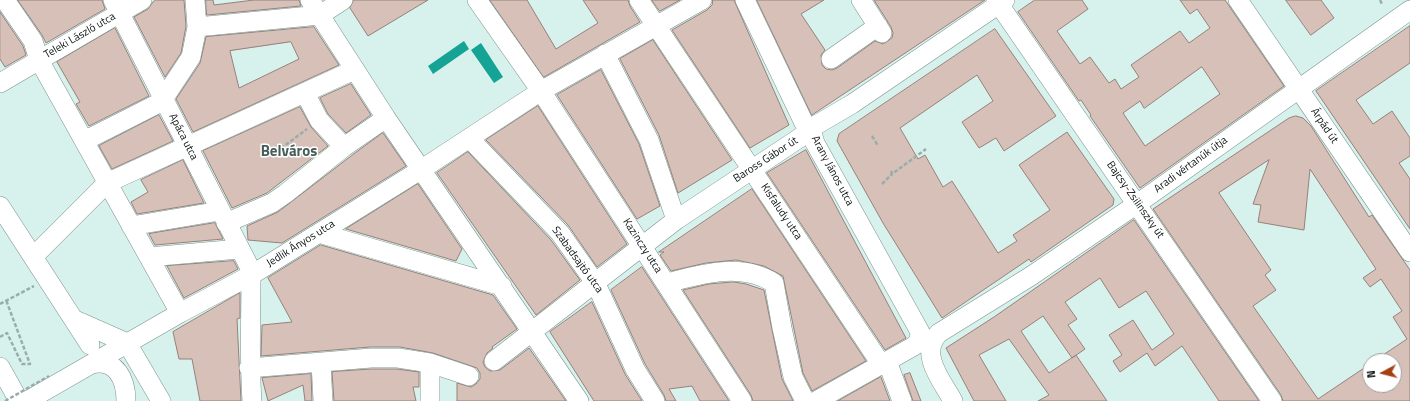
<!DOCTYPE html>
<html>
<head>
<meta charset="utf-8">
<style>
	body { margin:0 }
	#map { position:relative; width:1410px; height:401px; overflow:hidden; background:#d7f1ec; font-family:"Titillium Web",sans-serif }
	canvas { display:block }
	.north { position:absolute; left:1362px; top:353px; width:40px; height:40px; box-sizing:border-box; background:#fff; border:1px solid #9da0a0; border-radius:50%; rotate:263deg; font-size:11px; font-weight:700; line-height:16px; text-align:center; color:#091211 }
	.north::after { content:''; display:block; margin:auto; width:14px; height:18px; background:#a54015; clip-path:polygon(50% 0,100% 100%,50% 72%,0 100%) }
</style>
</head>
<body>
<div id="map">
<canvas width="1410" height="401"></canvas>
<div class="north">N</div>
</div>
<script>
const ctx = document.querySelector('canvas').getContext('2d');
ctx.lineJoin = 'round';
function fill(path, color) {
  ctx.fillStyle = color;
  ctx.fill(path, 'evenodd');
}
function stroke(path, color, width, dash) {
  ctx.strokeStyle = color;
  ctx.lineWidth = width;
  ctx.lineCap = dash ? 'butt' : 'round';
  ctx.setLineDash(dash || []);
  ctx.stroke(path);
}
function label(font, color, halo, rows, align = 'center') {
  ctx.font = font + ' "Titillium Web",sans-serif';
  ctx.lineWidth = 3;
  ctx.setLineDash([]);
  ctx.textBaseline = 'middle';
  ctx.strokeStyle = halo;
  ctx.fillStyle = color;
  for (const [text, x, y, turn = 0] of rows) {
    ctx.save();
    ctx.translate(x, y);
    ctx.rotate((+turn || 0) * Math.PI / 180);
    ctx.textAlign = isNaN(turn) ? turn : align;
    if (halo) ctx.strokeText(text, 0, 0);
    ctx.fillText(text, 0, 0);
    ctx.restore();
  }
}
const water = new Path2D(`
	M464 41 469 49 433 74 428 66Z
	M481 43 503 77 494 83 471 50Z`);
const building = new Path2D(`
	M18 0H102L105 9 46 43 42 35Z
	M156 0H184L186 26 181 53 165 77 134 17 148 9 153 2Z
	M206 0H213L214 5 254 0H299L301 6 207 15Z
	M354 0H428L368 36 350 8Z
	M490 0H527L556 49 598 23 583 0H628L630 6 640 22 544 77Z
	M652 0H680L660 11Z
	M713 0H734L789 125 750 148 672 30 707 10 712 5Z
	M757 0H824L801 14 825 50 821 55 822 65 826 69 832 70 837 68 875 41 883 44 892 38 893 33 891 27 874 0H985L812 115Z
	M1035 0H1082L1088 9 1057 31 1080 64 1090 57 1109 83 1115 79 1121 89 1139 77 1131 65 1180 31 1189 43 1210 28 1197 9 1190 14 1180 0H1225L1284 86 1140 188 1090 116 1091 115 1081 100 1079 101 1018 12ZM1202 67 1220 94 1145 146 1123 113 1140 101 1144 108Z
	M1286 0H1321L1334 18 1311 35Z
	M0 12 23 46 26 55 5 67 0 59Z
	M1410 26V63L1356 100 1373 124 1392 111 1410 138V156L1399 163 1410 179V229L1316 91Z
	M314 27 339 65 193 132 176 99 200 63 206 37ZM291 42 299 59 239 88 230 51Z
	M115 28 149 96 89 126 76 104 80 102 57 62Z
	M995 29 1056 116 1004 151 996 138 979 148 962 122 993 101 977 75 900 128 918 159 925 155 943 187 952 181 998 253 1017 241 1013 235 1050 210 1019 165 1067 132 1114 199 1113 205 1031 262 1029 259 942 318 883 223 837 141 839 134Z
	M653 40 732 160 678 193 659 135 620 59Z
	M601 70 639 144 660 206 637 219 557 95Z
	M351 84 371 115 346 133 328 114 320 98Z
	M538 106 627 244 597 267 568 225 486 140Z
	M300 107 311 127 328 146 267 193 232 208 203 151Z
	M159 115 173 141 112 169 99 146Z
	M1296 116 1303 118 1311 126 1369 217 1372 215 1410 270V401H1283L1281 395 1153 209 1289 118ZM1269 160 1253 204 1261 205 1258 222 1304 230 1310 169 1376 269 1363 278 1370 287 1381 279 1402 311 1393 317 1407 339 1374 361H1394V385H1370V364L1318 399 1253 306 1276 290 1265 275 1271 270 1219 193Z
	M383 133 406 166 282 243 248 240 247 226 278 212 351 156Z
	M806 150 906 338 885 350 767 173Z
	M468 152 551 240 580 280 536 315 437 173Z
	M183 160 204 203 137 214 131 202 148 192 141 180Z
	M418 184 462 249 456 261 346 229Z
	M752 189 866 361 812 391 803 373 783 276 764 266 736 260 706 263 671 271 660 255 664 252H659Z
	M1134 220 1259 401H1219L1182 346 1155 366 1147 353 1120 372 1113 361 1122 355 1109 335 1133 320 1152 350 1174 334 1146 291 1119 308 1100 278 1065 302 1077 319 1068 325 1085 349 1072 358 1043 316 1021 331 1049 373 1076 355 1107 401H1038L1049 395 1009 339 979 355 1006 401H974L946 348 994 317Z
	M215 223 223 239 155 245 149 234Z
	M321 245 493 295 517 329 492 347 493 348 487 353 483 362 485 367 490 371 500 370 529 348 566 401H457V383L471 387 476 384 480 379V373L477 368 433 353 400 347H370L261 356 262 325 292 322 268 278Z
	M234 261 238 269 184 298 167 266Z
	M642 267 729 401H700L692 386 669 389 676 401H666L664 395 645 364 611 290Z
	M734 282 746 284 764 290 782 379 793 401H753L751 395 683 290 709 284Z
	M240 293V318L237 319 241 401H200L192 359H179L173 332Z
	M592 302 625 374 642 401H594L550 332Z
	M371 369H397L419 372V387H413L416 401H334L332 372Z
	M910 373 921 401H913L904 375Z
	M311 374 312 401H305L303 385 268 401 262 378Z
	M881 377 890 401H838Z`);
const path = new Path2D(`
	M1380 0 1382 4
	M872 136 878 146
	M276 152 307 129
	M891 171 892 174 926 149
	M882 184 892 174
	M0 304 34 286
	M0 337 7 333 22 364H30L6 300`);
const minor = new Path2D(`
	M5 0 33 41 39 60 180 313
	M113 0 253 274
	M310 0 386 118 579 401
	M477 0 541 91 742 401
	M639 0 881 364
	M745 0 804 123 812 133 815 143 920 332 919 341 914 346 816 401
	M861 0 882 33
	M996 0 1272 401
	M1238 0 1410 252
	M197 27 320 15 343 0
	M605 54 649 140 676 220
	M831 59 878 26
	M0 83 142 0
	M305 93 319 120 344 147
	M164 98 191 57 197 27 195 0
	M470 139 560 233 596 284 635 369 655 401
	M84 141 165 100
	M0 206 90 345
	M226 223 272 203 285 194 344 147 386 118
	M131 226 220 211
	M319 233 502 286
	M34 256 107 183 354 70
	M149 257 239 249
	M251 275C251 317 249 359 252 401
	M667 283C702 274 741 262 774 283L782 328 793 377 805 401
	M75 320 127 343
	M127 343 161 401
	M494 361 676 220 804 135 806 131 852 104 1005 0
	M887 361 902 401
	M321 363 323 401
	M91 364C116 358 126 379 126 401
	M0 367 19 401
	M249 368 371 358H398L430 363 469 376
	M27 401 180 313 253 274 422 169 541 91 702 0
	M430 401V363
	M953 401C942 381 918 353 939 333L1031 276 1137 204 1410 10`);
const pathBridge = new Path2D(`
	M5 401 49 376`);
const streetNames = [
	["Teleki László utca",80,36,-30],
	["Árpád út",1324,126,56],
	["Apáca utca",183,137,63],
	["Baross Gábor út",766,160,-33],
	["Aradi vértanúk útja",1191,165,-36],
	["Arany János utca",832,171,62],
	["Bajcsy-Zsilinszky út",1135,200,55],
	["Kisfaludy utca",781,212,56],
	["Jedlik Ányos utca",301,244,-32],
	["Kazinczy utca",642,246,57],
	["Szabadsajtó utca",577,260,54]
];
const districtNames = [
	["Belváros",289,152]
];
fill(water, '#14a395');
fill(building, '#d7c0b8');
stroke(building, '#96817a', 1);
stroke(minor, '#7b938f', 20);
stroke(path, '#99aeaa', 2.5, [4, 2]);
stroke(minor, '#fff', 19);
stroke(pathBridge, '#99aeaa', 2.5, [4, 2]);
label('11px', '#091211', '#fff', streetNames);
label('bold 15px', '#465d5a', '#fff', districtNames);
</script>
</body>
</html>
